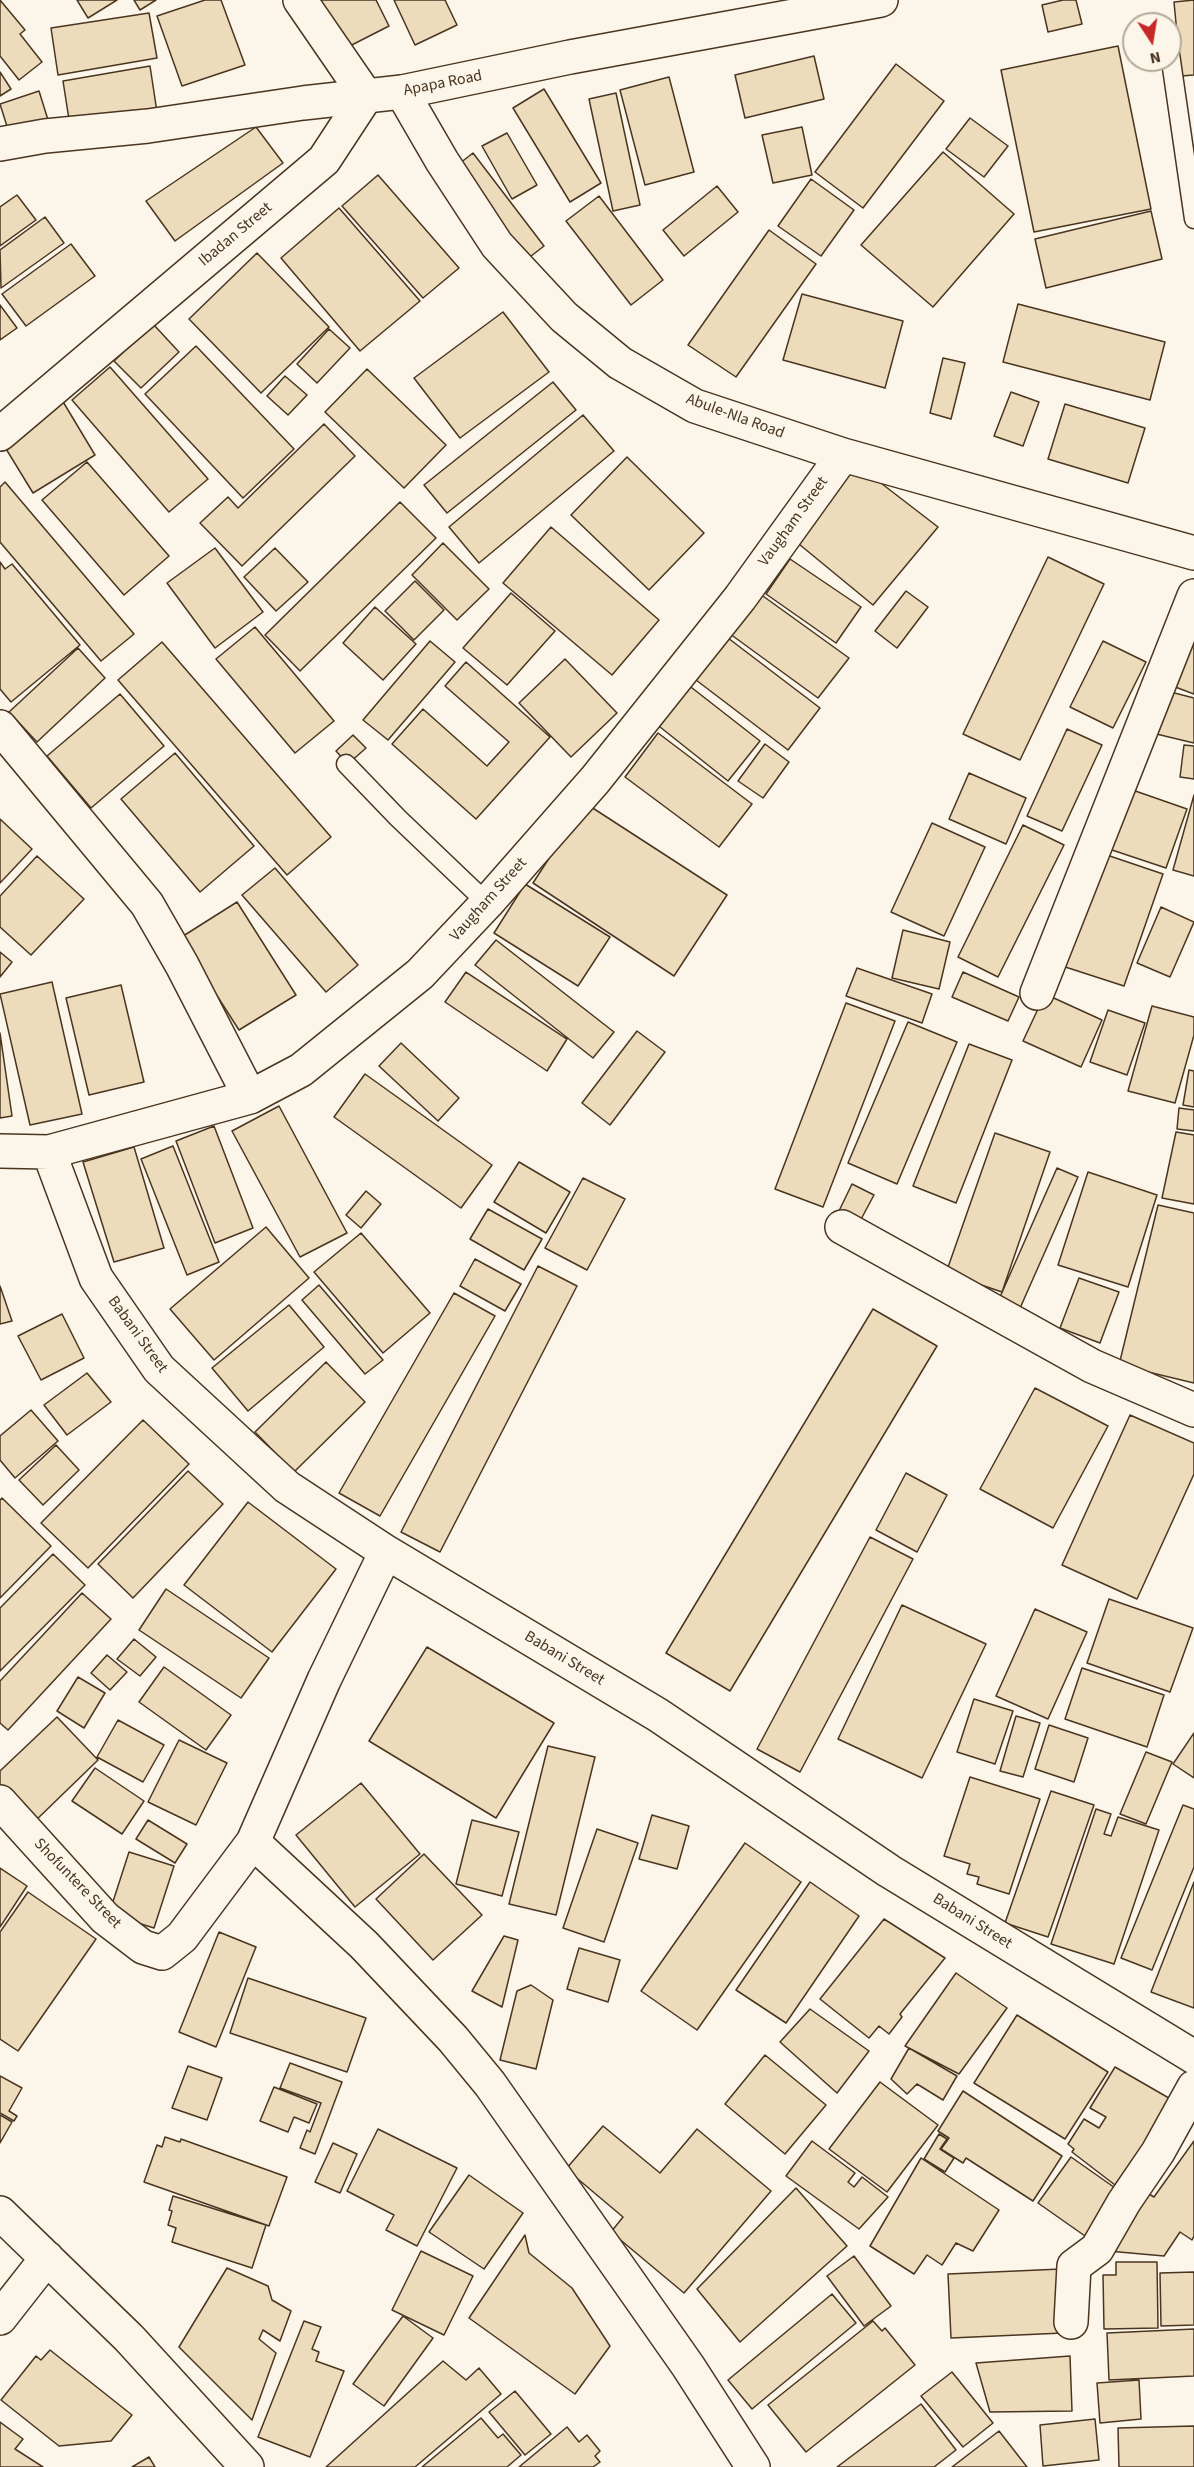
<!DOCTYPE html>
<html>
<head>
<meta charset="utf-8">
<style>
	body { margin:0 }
	#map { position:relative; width:1194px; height:2467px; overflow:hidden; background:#fbf6e9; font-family:"Source Sans 3",sans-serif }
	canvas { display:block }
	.north { position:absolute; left:1122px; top:12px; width:60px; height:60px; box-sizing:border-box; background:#fbf6e9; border:2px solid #b4a999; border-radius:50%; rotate:168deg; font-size:16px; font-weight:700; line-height:24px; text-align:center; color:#4a3520 }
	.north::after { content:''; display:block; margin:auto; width:21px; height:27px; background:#c62828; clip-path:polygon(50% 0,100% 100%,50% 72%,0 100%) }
</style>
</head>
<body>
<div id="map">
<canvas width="1194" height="2467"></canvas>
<div class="north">N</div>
</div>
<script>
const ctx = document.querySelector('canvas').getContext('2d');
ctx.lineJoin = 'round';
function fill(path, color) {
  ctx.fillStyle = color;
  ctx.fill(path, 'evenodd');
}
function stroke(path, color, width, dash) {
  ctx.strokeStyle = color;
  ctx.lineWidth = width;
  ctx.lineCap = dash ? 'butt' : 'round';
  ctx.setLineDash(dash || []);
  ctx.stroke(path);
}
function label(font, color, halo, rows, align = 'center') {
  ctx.font = font + ' "Source Sans 3",sans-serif';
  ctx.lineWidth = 4.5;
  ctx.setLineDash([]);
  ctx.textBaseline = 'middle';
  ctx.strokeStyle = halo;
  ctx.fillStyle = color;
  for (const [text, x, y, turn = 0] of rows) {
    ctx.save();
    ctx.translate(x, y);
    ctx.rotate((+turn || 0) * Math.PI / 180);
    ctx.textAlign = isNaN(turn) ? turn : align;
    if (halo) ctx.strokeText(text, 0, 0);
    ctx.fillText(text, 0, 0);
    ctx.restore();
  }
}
const building = new Path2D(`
	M0 0 25 30 20 34 42 62 19 80 0 56Z
	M77 0H117L88 18Z
	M134 0H156L140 10Z
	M205 0H221L245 65 182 86 157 16Z
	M312 0H376L389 26 340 51Z
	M394 0H445L457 25 415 45Z
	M1063 0H1076L1082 24 1048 32 1042 5Z
	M1194 0V75L1181 76 1174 2Z
	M149 13 157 58 58 75 51 28Z
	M1118 46 1151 209 1034 232 1001 70Z
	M814 56 824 99 745 118 735 75Z
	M896 64 944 101 863 208 815 172Z
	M150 66 157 112 70 126 63 81Z
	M0 72 11 89 0 96Z
	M669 77 694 172 645 185 620 90Z
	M544 89 601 183 570 202 513 108Z
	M39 91 49 123 10 136 0 104Z
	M616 93 640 205 613 211 589 99Z
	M970 118 1008 146 984 177 946 149Z
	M256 127 283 163 175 241 146 201Z
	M802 127 812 175 773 183 762 135Z
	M507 133 537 185 512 199 482 146Z
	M943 152 1014 214 933 307 861 245Z
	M473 153 544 246 526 260 455 167Z
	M378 175 459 268 423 298 342 206Z
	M811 179 854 210 821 256 778 226Z
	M717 186 738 212 684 256 663 230Z
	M17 195 36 220 0 246V207Z
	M599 196 663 280 631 305 566 221Z
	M339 208 420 301 360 351 281 258Z
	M1151 211 1162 259 1046 288 1035 239Z
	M45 217 64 243 1 288 0 250Z
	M769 230 816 264 736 377 688 345Z
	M71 244 95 276 26 326 2 294Z
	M257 253 329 327 261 393 189 319Z
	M802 294 903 321 885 388 783 360Z
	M1018 304 1165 342 1150 400 1003 362Z
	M0 305 17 328 0 340Z
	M503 312 549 372 460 438 414 378Z
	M153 324 179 352 141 388 114 361Z
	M329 329 350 348 317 383 297 364Z
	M196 346 294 449 243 498 145 394Z
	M943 358 965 363 951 419 930 413Z
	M110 367 208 479 169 512 72 400Z
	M367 369 446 445 404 488 325 412Z
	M285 376 307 395 288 415 267 396Z
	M553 382 576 410 447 513 424 485Z
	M1011 392 1039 402 1023 446 994 436Z
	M62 400 95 455 33 493 0 439Z
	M1065 404 1145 428 1128 483 1048 459Z
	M583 415 614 451 479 563 449 527Z
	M324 424 355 456 242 566 200 523 228 497 238 508Z
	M627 457 704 533 649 590 571 515Z
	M851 460 938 527 873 605 788 535Z
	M87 462 169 556 124 595 42 500Z
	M5 482 134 634 101 661 0 542V487Z
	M400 502 436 538 300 671 265 635Z
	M551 527 659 620 612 675 503 583Z
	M443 543 489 589 457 620 412 575Z
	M215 548 263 612 215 648 167 583Z
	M275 548 308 582 276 611 244 577Z
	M1048 557 1104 584 1020 760 963 734Z
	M790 559 861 607 836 643 766 594Z
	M0 562 5 569 12 564 80 645 11 702 0 689Z
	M415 581 444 610 414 640 385 611Z
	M756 591 849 658 818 698 726 631Z
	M906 591 928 607 897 648 875 631Z
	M511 593 555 631 507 685 463 648Z
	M1194 600V694L1162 682Z
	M375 607 416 644 383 680 343 643Z
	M255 627 334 721 295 753 216 659Z
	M728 638 820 708 788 750 696 680Z
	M430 641 455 662 388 740 363 720Z
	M1103 641 1146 662 1113 728 1070 707Z
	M162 642 331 837 287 875 118 680Z
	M78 648 105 678 37 742 9 712Z
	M565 659 617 713 571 757 519 703Z
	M466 662 550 737 476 819 392 744 423 709 487 766 509 742 445 686Z
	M687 684 760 741 728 781 655 723Z
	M1159 689 1194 698V743L1148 732Z
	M120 694 164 746 91 808 47 756Z
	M1067 729 1102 745 1062 831 1027 816Z
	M658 733 752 804 719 847 625 777Z
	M353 735 366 748 348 764 336 751Z
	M765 744 789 762 763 798 738 781Z
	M1184 745 1194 746V779L1180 777Z
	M175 753 254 846 200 892 121 799Z
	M969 773 1026 798 1006 844 949 819Z
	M1121 786 1187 809 1166 868 1100 846Z
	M1194 795V876L1173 870Z
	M585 803 727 895 674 976 533 883Z
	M0 819 32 849 0 883Z
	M932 823 985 847 944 936 891 912Z
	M1023 825 1064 845 998 977 958 957Z
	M1095 851 1163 874 1124 986 1056 964Z
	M37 856 84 899 31 955 0 927V896Z
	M275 868 358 965 326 992 242 895Z
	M525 884 610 937 578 986 494 933Z
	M237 902 296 995 239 1030 180 938Z
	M1161 907 1194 922 1170 977 1137 963Z
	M903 930 950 942 939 989 892 978Z
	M496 940 614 1032 593 1058 475 965Z
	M0 952 12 962 0 977Z
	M857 968 932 994 922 1023 846 996Z
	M466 972 567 1039 547 1071 445 1002Z
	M963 972 1019 997 1008 1021 952 997Z
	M52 982 82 1114 30 1125 0 994Z
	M121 985 144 1082 89 1095 66 998Z
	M1045 994 1102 1020 1081 1067 1023 1041Z
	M846 1003 895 1021 823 1207 775 1189Z
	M1152 1006 1194 1017V1035L1175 1103 1128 1091Z
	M1108 1010 1145 1023 1127 1075 1090 1062Z
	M908 1022 957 1042 897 1184 848 1163Z
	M637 1031 665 1052 610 1125 582 1103Z
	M0 1033 12 1116 0 1118Z
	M401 1043 459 1098 438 1121 379 1066Z
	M969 1044 1012 1060 956 1203 913 1186Z
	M1189 1070 1194 1071V1107L1183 1105Z
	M365 1074 492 1165 461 1208 334 1117Z
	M279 1106 347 1233 300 1257 232 1131Z
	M1179 1108 1194 1110V1131L1177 1129Z
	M214 1126 253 1228 215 1243 176 1141Z
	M1176 1132 1194 1135V1204L1162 1198Z
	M995 1133 1050 1152 1002 1292 946 1273Z
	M173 1146 219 1262 187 1275 141 1159Z
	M134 1147 164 1248 114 1262 83 1162Z
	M519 1162 570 1192 546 1233 494 1202Z
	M1057 1168 1078 1177 1017 1315 996 1306Z
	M1088 1172 1157 1195 1128 1287 1058 1265Z
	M583 1178 625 1199 587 1270 545 1248Z
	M852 1184 874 1195 859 1223 838 1213Z
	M366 1191 381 1204 361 1228 346 1215Z
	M1158 1205 1194 1213V1383L1119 1365Z
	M488 1209 542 1239 524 1270 470 1239Z
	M266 1227 309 1278 214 1360 170 1309Z
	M361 1233 430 1313 383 1353 314 1272Z
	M475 1259 521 1284 505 1311 460 1286Z
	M538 1266 577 1286 440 1552 401 1532Z
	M1079 1278 1119 1292 1100 1343 1060 1328Z
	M319 1285 383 1360 365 1374 302 1300Z
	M0 1286 12 1321 0 1324Z
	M454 1293 495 1316 380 1516 339 1493Z
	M289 1305 324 1347 248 1411 212 1368Z
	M873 1309 937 1346 730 1691 666 1653Z
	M62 1314 84 1358 41 1380 18 1336Z
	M326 1362 365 1402 294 1472 255 1432Z
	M87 1373 111 1402 67 1435 44 1405Z
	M1035 1388 1108 1426 1053 1528 980 1489Z
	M31 1410 58 1441 15 1478 0 1460V1436Z
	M1130 1415 1194 1443V1474L1137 1599 1062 1565Z
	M143 1420 189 1464 88 1568 41 1523Z
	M56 1445 79 1470 43 1505 19 1480Z
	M188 1471 223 1504 133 1598 98 1564Z
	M906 1473 947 1495 917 1552 876 1530Z
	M2 1498 51 1546 0 1598V1500Z
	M248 1502 336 1569 272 1652 184 1585Z
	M870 1537 913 1559 800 1772 757 1749Z
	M53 1554 85 1585 0 1671V1608Z
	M166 1589 269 1658 241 1698 139 1630Z
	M82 1593 111 1619 8 1730 0 1723V1681Z
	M1109 1599 1193 1628 1170 1692 1087 1663Z
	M902 1605 986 1644 922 1778 838 1739Z
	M1035 1609 1087 1632 1048 1719 996 1696Z
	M134 1639 156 1657 140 1676 117 1659Z
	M427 1647 554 1723 496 1818 369 1741Z
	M107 1655 127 1672 110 1690 91 1673Z
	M164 1667 231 1715 206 1750 139 1702Z
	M1082 1668 1164 1695 1147 1747 1065 1719Z
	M78 1677 105 1693 84 1728 57 1711Z
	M974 1699 1013 1711 995 1764 957 1752Z
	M1016 1716 1040 1723 1023 1777 1000 1771Z
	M57 1717 98 1760 32 1824 0 1791V1771Z
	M118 1720 164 1745 143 1782 97 1757Z
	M1049 1725 1088 1738 1074 1782 1035 1769Z
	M1194 1733V1778L1173 1764Z
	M179 1740 227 1763 196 1825 148 1802Z
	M548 1746 595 1757 556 1915 509 1904Z
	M1146 1752 1172 1762 1146 1824 1120 1814Z
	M95 1768 144 1801 122 1834 72 1801Z
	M970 1777 1040 1799 1009 1894 977 1884 979 1877 967 1874 970 1864 944 1856Z
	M361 1783 420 1854 355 1907 296 1835Z
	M1051 1791 1094 1805 1048 1937 1005 1923Z
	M1183 1805 1194 1809V1867L1152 1970 1121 1958Z
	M1096 1809 1111 1814 1104 1834 1111 1836 1118 1817 1159 1830 1114 1964 1051 1944Z
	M652 1815 689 1826 677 1869 639 1859Z
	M148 1820 187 1844 175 1863 136 1839Z
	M472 1820 519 1832 502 1896 456 1884Z
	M597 1829 638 1843 604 1942 563 1928Z
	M745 1843 801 1882 697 2030 641 1991Z
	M129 1852 174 1866 154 1928 109 1914Z
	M424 1854 482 1915 433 1960 376 1899Z
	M0 1868 27 1886 0 1927Z
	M810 1882 859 1916 786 2023 736 1990Z
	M1194 1882V2008L1151 1992Z
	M28 1892 96 1939 18 2051 0 2039V1932Z
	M884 1919 945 1958 900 2014 902 2017 889 2034 879 2026 869 2038 820 1999Z
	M219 1932 256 1947 216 2047 179 2032Z
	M504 1936 518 1940 502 2007 472 1991Z
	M579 1948 620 1960 608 2002 567 1989Z
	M956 1973 1007 2008 959 2074 905 2046Z
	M248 1978 366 2018 347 2072 230 2033Z
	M531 1985 553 2000 536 2069 500 2060 517 1991Z
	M810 2009 869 2051 837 2093 780 2042Z
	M1017 2015 1108 2072 1065 2139 974 2083Z
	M909 2048 957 2076 943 2100 917 2084 907 2094 891 2079Z
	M765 2055 826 2105 785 2154 725 2104Z
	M290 2063 342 2082 315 2154 300 2148 307 2130 310 2132 321 2103 280 2088Z
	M188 2066 222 2078 207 2120 172 2108Z
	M1115 2067 1174 2101 1115 2185 1072 2152 1074 2149 1068 2144 1084 2119 1099 2128 1106 2117 1090 2108Z
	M0 2076 22 2088 9 2111 17 2116 14 2121 0 2113Z
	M880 2082 938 2125 887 2192 829 2149Z
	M274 2087 317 2104 309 2123 294 2117 288 2132 260 2121Z
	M963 2091 1062 2156 1033 2201 966 2158 963 2163 941 2149 949 2138 938 2131Z
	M0 2115 12 2122 0 2143Z
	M603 2126 660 2173 697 2129 771 2191 684 2293 611 2232 623 2217 566 2169Z
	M378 2129 457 2168 417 2246 386 2230 394 2215 347 2191Z
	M939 2134 947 2139 940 2149 954 2158 945 2172 924 2159Z
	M165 2137 180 2142 181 2139 287 2177 269 2226 144 2182 157 2145 162 2147Z
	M812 2141 855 2173 848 2182 854 2187 862 2177 888 2197 859 2229 786 2176Z
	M1194 2141V2236L1192 2240 1180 2232 1164 2256 1108 2251 1149 2194 1154 2197Z
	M333 2143 357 2154 340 2193 315 2182Z
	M1071 2157 1118 2190 1085 2236 1038 2203Z
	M921 2158 999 2210 973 2251 956 2243 942 2265 927 2255 914 2274 870 2246Z
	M469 2175 523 2213 484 2269 429 2232Z
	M796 2188 847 2246 740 2342 697 2289Z
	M173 2196 266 2225 252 2268 172 2242 176 2228 168 2225 172 2211 169 2210Z
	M525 2235 529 2253 572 2288 610 2346 575 2394 469 2318Z
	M421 2251 473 2276 444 2335 392 2310Z
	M854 2256 891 2306 864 2326 827 2276Z
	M1116 2262H1157L1158 2328 1104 2329 1103 2275H1116Z
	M227 2268 268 2286 272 2300 291 2311 280 2341 263 2330 259 2339 276 2353 252 2420 179 2347Z
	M1061 2269 1063 2333 951 2338 948 2274Z
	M1194 2272V2325L1161 2326 1160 2273Z
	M832 2294 856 2323 752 2409 728 2380Z
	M403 2316 433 2338 384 2406 353 2384Z
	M304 2321 321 2327 312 2349 319 2352 316 2361 344 2371 310 2457 258 2437Z
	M873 2321 882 2331 885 2328 915 2365 806 2452 768 2405Z
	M1194 2329V2376L1109 2380 1107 2333Z
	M50 2350 132 2415 111 2441 59 2446 1 2400 36 2356 41 2360Z
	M1070 2356 1072 2411 990 2412 976 2363Z
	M443 2361 466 2380 479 2368 501 2394 415 2467H326Z
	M952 2372 993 2423 963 2447 921 2396Z
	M1139 2380 1141 2419 1100 2423 1097 2383Z
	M515 2391 551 2434 525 2455 489 2412Z
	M921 2404 956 2450 934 2467H837Z
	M481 2418 498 2438 503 2434 521 2455 507 2467H422Z
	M1095 2419 1099 2460 1043 2466 1040 2425Z
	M0 2422 23 2439 15 2449 43 2467H0Z
	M1194 2426V2467H1119L1118 2428Z
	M567 2427 579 2442 587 2435 600 2451 595 2456 600 2462 593 2467H519Z
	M999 2431 1027 2467H952Z
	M149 2457 155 2467H132Z`);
const service = new Path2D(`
	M1170 54 1194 219
	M346 764 398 818 487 903`);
const minor = new Path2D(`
	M402 92 442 161 497 245 564 317 620 363 695 406 843 455 1194 553
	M0 434 324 160 366 96 300 0
	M0 727 147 904 182 965 250 1097
	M1037 993 1194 596
	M0 1151 49 1152 250 1097 301 1070 420 974 487 903 595 780 740 598 843 455
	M49 1152 96 1278 159 1369 287 1487 386 1552 658 1715 889 1871 1194 2057
	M842 1227 1092 1366 1194 1410
	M0 1802 105 1918 143 1947 162 1953 182 1937 253 1842 324 1680 386 1552
	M253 1842 364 1945 453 2039 490 2084 688 2366 753 2467
	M0 2213 129 2338 247 2467
	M0 2318 47 2258
	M1071 2322 1074 2266 1097 2249 1124 2202 1158 2152 1194 2087`);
const tertiary = new Path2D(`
	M0 144 45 136 148 126 303 103 402 92 570 57 881 0`);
const streetNames = [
	["Apapa Road",443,84,-11],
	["Ibadan Street",236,235,-40],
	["Abule-Nla Road",735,417,20],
	["Vaugham Street",794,522,-54],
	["Vaugham Street",489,900,-48],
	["Babani Street",137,1335,54],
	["Babani Street",564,1659,31],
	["Shofuntere Street",77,1884,46],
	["Babani Street",972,1922,32]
];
fill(building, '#ecdcbc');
stroke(building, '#4a3520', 1.5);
stroke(service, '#4a3520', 21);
stroke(minor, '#4a3520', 36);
stroke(tertiary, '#4a3520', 36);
stroke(service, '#fbf6e9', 18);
stroke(minor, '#fbf6e9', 33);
stroke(tertiary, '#fbf6e9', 33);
label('16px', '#4a3520', '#fbf6e9', streetNames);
</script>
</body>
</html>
